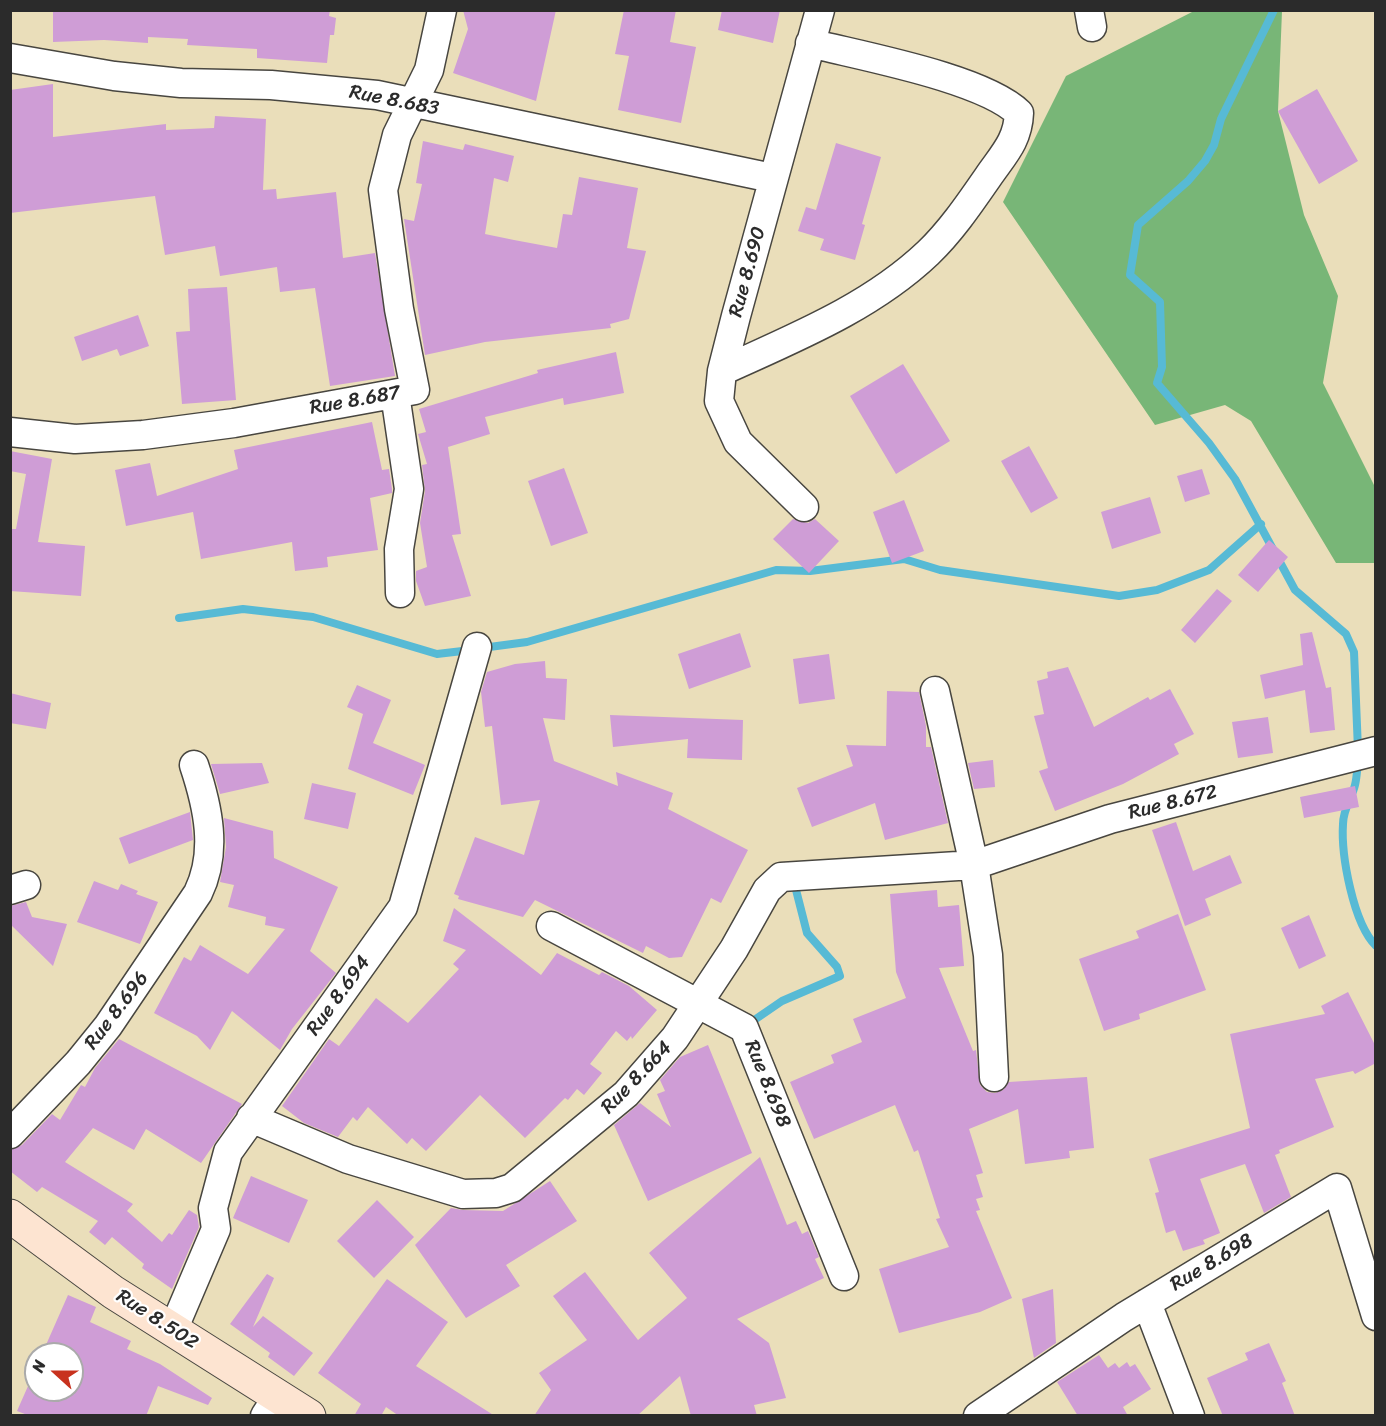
<!DOCTYPE html>
<html>
<head>
<meta charset="utf-8">
<style>
	body { margin:0 }
	#map { position:relative; width:1386px; height:1426px; overflow:hidden; background:#eadeba; font-family:Sriracha,sans-serif }
	canvas { display:block }
	.frame { position:absolute; inset:0; border:12px solid #2b2b2b; pointer-events:none }
	.north { position:absolute; left:24px; top:1342px; width:60px; height:60px; box-sizing:border-box; background:#fff; border:2px solid #aaa; border-radius:50%; rotate:291deg; font-size:16px; font-weight:700; line-height:24px; text-align:center; color:#2b2b2b }
	.north::after { content:''; display:block; margin:auto; width:21px; height:27px; background:#c8321e; clip-path:polygon(50% 0,100% 100%,50% 72%,0 100%) }
</style>
</head>
<body>
<div id="map">
<canvas width="1386" height="1426"></canvas>
<div class="frame"></div>
<div class="north">N</div>
</div>
<script>
const ctx = document.querySelector('canvas').getContext('2d');
ctx.lineJoin = 'round';
function fill(path, color) {
  ctx.fillStyle = color;
  ctx.fill(path, 'evenodd');
}
function stroke(path, color, width, dash) {
  ctx.strokeStyle = color;
  ctx.lineWidth = width;
  ctx.lineCap = dash ? 'butt' : 'round';
  ctx.setLineDash(dash || []);
  ctx.stroke(path);
}
function label(font, color, halo, rows, align = 'center') {
  ctx.font = font + ' Sriracha,sans-serif';
  ctx.lineWidth = 4.5;
  ctx.setLineDash([]);
  ctx.textBaseline = 'middle';
  ctx.strokeStyle = halo;
  ctx.fillStyle = color;
  for (const [text, x, y, turn = 0] of rows) {
    ctx.save();
    ctx.translate(x, y);
    ctx.rotate((+turn || 0) * Math.PI / 180);
    ctx.textAlign = isNaN(turn) ? turn : align;
    if (halo) ctx.strokeText(text, 0, 0);
    ctx.fillText(text, 0, 0);
    ctx.restore();
  }
}
const forest = new Path2D(`
	M1194 11H1282L1278 111 1304 215 1338 296 1323 383 1375 487V563H1336L1251 421 1225 405 1155 425 1003 202 1066 76Z`);
const stream = new Path2D(`
	M1274 10 1221 119 1214 145 1205 161 1188 181 1138 225 1130 275 1160 302 1162 367 1157 383 1209 443 1235 479 1295 590 1346 634 1354 652 1358 750
	M179 618 243 609 313 617 437 654 471 650
	M482 648 527 642 776 570 810 571 904 559 940 570 1119 596 1157 590 1209 570 1261 524
	M1358 762C1357 769 1357 777 1355 785 1352 798 1343 809 1343 824 1341 855 1353 923 1376 946
	M747 1025 782 1001 840 976 837 967 807 933 794 882`);
const building = new Path2D(`
	M53 10H330L329 16 336 18 334 35H330L327 63 257 58V49L187 45 188 39 148 37V43L104 40 53 42Z
	M463 10H556L536 101 453 73 468 29Z
	M624 10H676L670 42 696 47 681 123 618 110 629 56 615 54Z
	M722 10H780L773 43 718 30Z
	M53 84V137L166 124V130L214 128 215 116 266 119 263 190 276 189 277 199 336 192 343 258 375 253 395 376 330 386 315 288 280 292 277 267 220 276 215 246 165 255 155 196 10 213V90Z
	M1317 89 1358 161 1319 184 1278 111Z
	M423 141 463 150 465 144 514 156 508 182 494 178 485 234 514 240 557 248 563 214 572 215 579 177 638 188 627 248 646 251 629 319 610 324 611 328 485 342 425 355 404 219 414 221 422 184 416 183Z
	M836 143 881 157 862 224 865 225 855 260 820 250 824 239 798 231 806 207 816 210Z
	M227 287 236 400 182 404 176 332 190 331 188 289Z
	M138 315 149 346 120 356 117 349 82 361 74 337Z
	M616 352 624 393 564 405 563 398 485 417 490 434 448 447 461 534 452 535 471 596 425 606 416 581V571L427 567 420 523 425 491 422 465 427 464 418 434 426 432 419 409 538 373 537 370Z
	M903 364 950 441 896 474 850 396Z
	M372 422 382 470 389 469 392 489V493L370 498 378 550 327 557 328 567 295 571 292 542 201 559 193 512 126 526 115 470 150 463 157 496 238 469 234 450Z
	M1029 446 1058 498 1031 513 1001 461Z
	M10 451 52 459 38 542 85 546 81 596 10 591V529H16L26 474 10 471Z
	M564 468 588 533 551 546 528 481Z
	M1202 469 1210 494 1185 502 1177 476Z
	M1150 497 1161 533 1112 549 1101 512Z
	M904 500 924 551 892 563 873 512Z
	M793 519 808 523 815 519 839 541 809 573 773 539Z
	M1269 540 1288 557 1258 592 1238 575Z
	M1217 589 1232 601 1195 643 1181 630Z
	M1312 632 1326 688 1331 687 1335 730 1310 733 1305 690 1265 699 1260 675 1303 665 1300 634Z
	M740 633 751 667 689 689 678 654Z
	M829 654 835 699 799 704 793 659Z
	M545 661 546 678 567 679 565 720 543 718 554 761 618 786 616 772 673 793 668 809 748 850 721 903 711 898 682 957 669 958 646 946 643 953 535 900 523 917 458 899 459 896 454 894 475 837 524 855 540 800 501 805 492 726 485 727 481 692 487 672 515 664Z
	M1068 667 1094 727 1148 697 1150 700 1170 689 1194 734 1174 744 1179 754 1123 784 1055 811 1039 771 1048 768 1034 716 1044 714 1037 681 1048 678 1047 672Z
	M357 685 391 700 373 743 425 765 413 795 348 769 363 714 347 707Z
	M887 691 919 692 926 726V747H931L948 823 885 840 875 803 812 827 797 788 853 766 846 745 886 746Z
	M10 693 51 703 46 729 10 723Z
	M610 715 743 720 742 760 687 758 688 739 613 747Z
	M1268 717 1273 753 1238 758 1232 722Z
	M993 760 995 787 974 789 968 763Z
	M262 763 269 783 220 794 211 764Z
	M312 783 356 793 348 829 304 819Z
	M1355 786 1359 807 1304 818 1300 797Z
	M190 812 193 840 129 864 119 838Z
	M224 818 273 831 274 858 338 887 310 951 336 973 292 1029 280 1050 232 1011 210 1050 197 1036 154 1013 184 957 191 961 200 945 248 974 285 929 265 925 266 917 228 907 234 885 220 882 226 847Z
	M1176 822 1193 871 1230 855 1242 883 1205 899 1211 915 1185 926 1152 830Z
	M94 881 118 890 121 884 138 891 136 894 158 902 140 944 77 922Z
	M937 890 938 907 959 905 964 966 939 968 973 1051 976 1050 980 1085 987 1092 995 1093 1003 1090 1009 1082 1087 1077 1094 1148 1069 1151 1070 1158 1025 1164 1018 1109 969 1129 983 1173 976 1175 983 1197 976 1199 980 1210 976 1211 1012 1298 980 1312 899 1333 879 1269 949 1247 936 1219 940 1218 918 1150 914 1152 895 1105 814 1139 790 1082 834 1063 831 1055 862 1042 853 1019 906 998 896 972 890 894Z
	M26 902 32 917 67 924 53 966 10 924V906Z
	M454 908 541 975 557 953 599 975 602 972 629 986 657 1010 632 1039 631 1036 627 1041 616 1031 590 1064 602 1073 584 1095 577 1089 568 1100 565 1098 525 1138 480 1095 426 1151 412 1138 407 1144 368 1107 357 1121 353 1117 338 1137 304 1123 282 1106 329 1039 339 1046 376 998 408 1023 459 969 453 964 466 950 443 941Z
	M1178 914 1206 990 1139 1014 1140 1019 1104 1031 1079 959 1139 938 1136 931Z
	M1309 915 1326 956 1299 969 1281 928Z
	M1348 992 1376 1047V1063L1355 1074 1353 1071 1315 1079 1334 1127 1279 1150 1280 1153 1275 1155 1291 1197 1264 1213 1245 1164 1200 1179 1220 1233 1203 1240 1205 1244 1183 1251 1175 1230 1166 1233 1155 1193 1159 1192 1149 1159 1250 1128 1230 1034 1325 1014 1321 1006Z
	M119 1039 242 1104 201 1163 146 1129 134 1150 93 1128 65 1162 133 1204 127 1211 162 1242 169 1233 172 1235 189 1210 197 1215 199 1227 172 1289 142 1268 144 1264 112 1237 105 1245 89 1232 98 1221 42 1187 37 1192 10 1171V1150L22 1145 52 1114 60 1120 81 1085 85 1087 95 1068Z
	M708 1045 752 1153 648 1201 614 1125 640 1103 671 1127 657 1094 665 1091 660 1080 680 1057Z
	M760 1157 787 1225 796 1221 802 1234 808 1231 819 1257 815 1259 824 1278 737 1319 769 1343 786 1398 754 1405 757 1416H691L680 1376 637 1416H534L551 1390 539 1373 587 1340 553 1296 585 1272 638 1340 687 1298 649 1253Z
	M251 1176 308 1200 289 1243 233 1218Z
	M550 1181 577 1221 506 1265 520 1286 466 1318 415 1245 451 1208 463 1210 503 1211Z
	M377 1200 414 1237 374 1278 337 1241Z
	M267 1274 274 1278 253 1327 263 1316 313 1353 294 1376 268 1357 270 1353 230 1324Z
	M387 1279 448 1322 416 1366 495 1416H399L386 1407 381 1416H354L361 1404 318 1373Z
	M1053 1289 1056 1343 1034 1358 1022 1299Z
	M68 1295 96 1307 90 1322 131 1341 127 1349 160 1364 212 1398 208 1405 158 1386 146 1416H30L17 1411 36 1368V1390H72V1354H42Z
	M1269 1343 1286 1381 1282 1383 1295 1416H1223L1207 1378 1248 1360 1245 1353Z
	M1099 1355 1108 1368 1115 1363 1119 1368 1127 1362 1130 1367 1135 1364 1151 1389 1123 1407 1128 1416H1078L1057 1382Z`);
const street = new Path2D(`
	M1089 10 1092 27
	M10 58 114 76 181 83 271 85 377 95 772 178
	M722 371C794 338 870 308 928 253 951 231 970 203 988 177 1003 155 1018 141 1019 113 983 78 861 56 810 43
	M395 394 409 489 399 549 400 593
	M10 432 75 439 143 435 234 423 415 390 399 309 383 190 397 135 429 70 442 10
	M804 507 738 442 719 401 722 371 736 316 820 10
	M935 691 974 865 988 955 994 1077
	M10 890 26 885
	M551 926 744 1028 844 1276
	M251 1118 348 1159 463 1194 496 1193 512 1188 626 1094 675 1038 734 949 767 890 781 877 974 865 1110 819 1376 751
	M10 1134 78 1063 108 1026 198 893C218 852 208 807 194 765
	M1147 1303 1190 1416
	M173 1330 216 1229 213 1208 228 1152 403 907 477 647
	M265 1416 278 1396
	M978 1416 1124 1317 1337 1188 1376 1316`);
const secondary = new Path2D(`
	M10 1216 113 1292 309 1416`);
const streetNames = [
	["Rue 8.683",394,101,11],
	["Rue 8.690",748,272,-75],
	["Rue 8.687",355,401,-10],
	["Rue 8.672",1173,803,-14],
	["Rue 8.694",339,996,-54],
	["Rue 8.696",117,1011,-53],
	["Rue 8.664",637,1078,-46],
	["Rue 8.698",767,1084,68],
	["Rue 8.698",1212,1263,-31],
	["Rue 8.502",157,1320,33]
];
fill(forest, '#78b677');
stroke(stream, '#57bad5', 8);
fill(building, '#cf9dd6');
stroke(street, '#484640', 31);
stroke(secondary, '#484640', 35);
stroke(street, '#fff', 28);
stroke(secondary, '#fde4d1', 33);
label('20px', '#2b2b2b', '#fff', streetNames);
</script>
</body>
</html>
